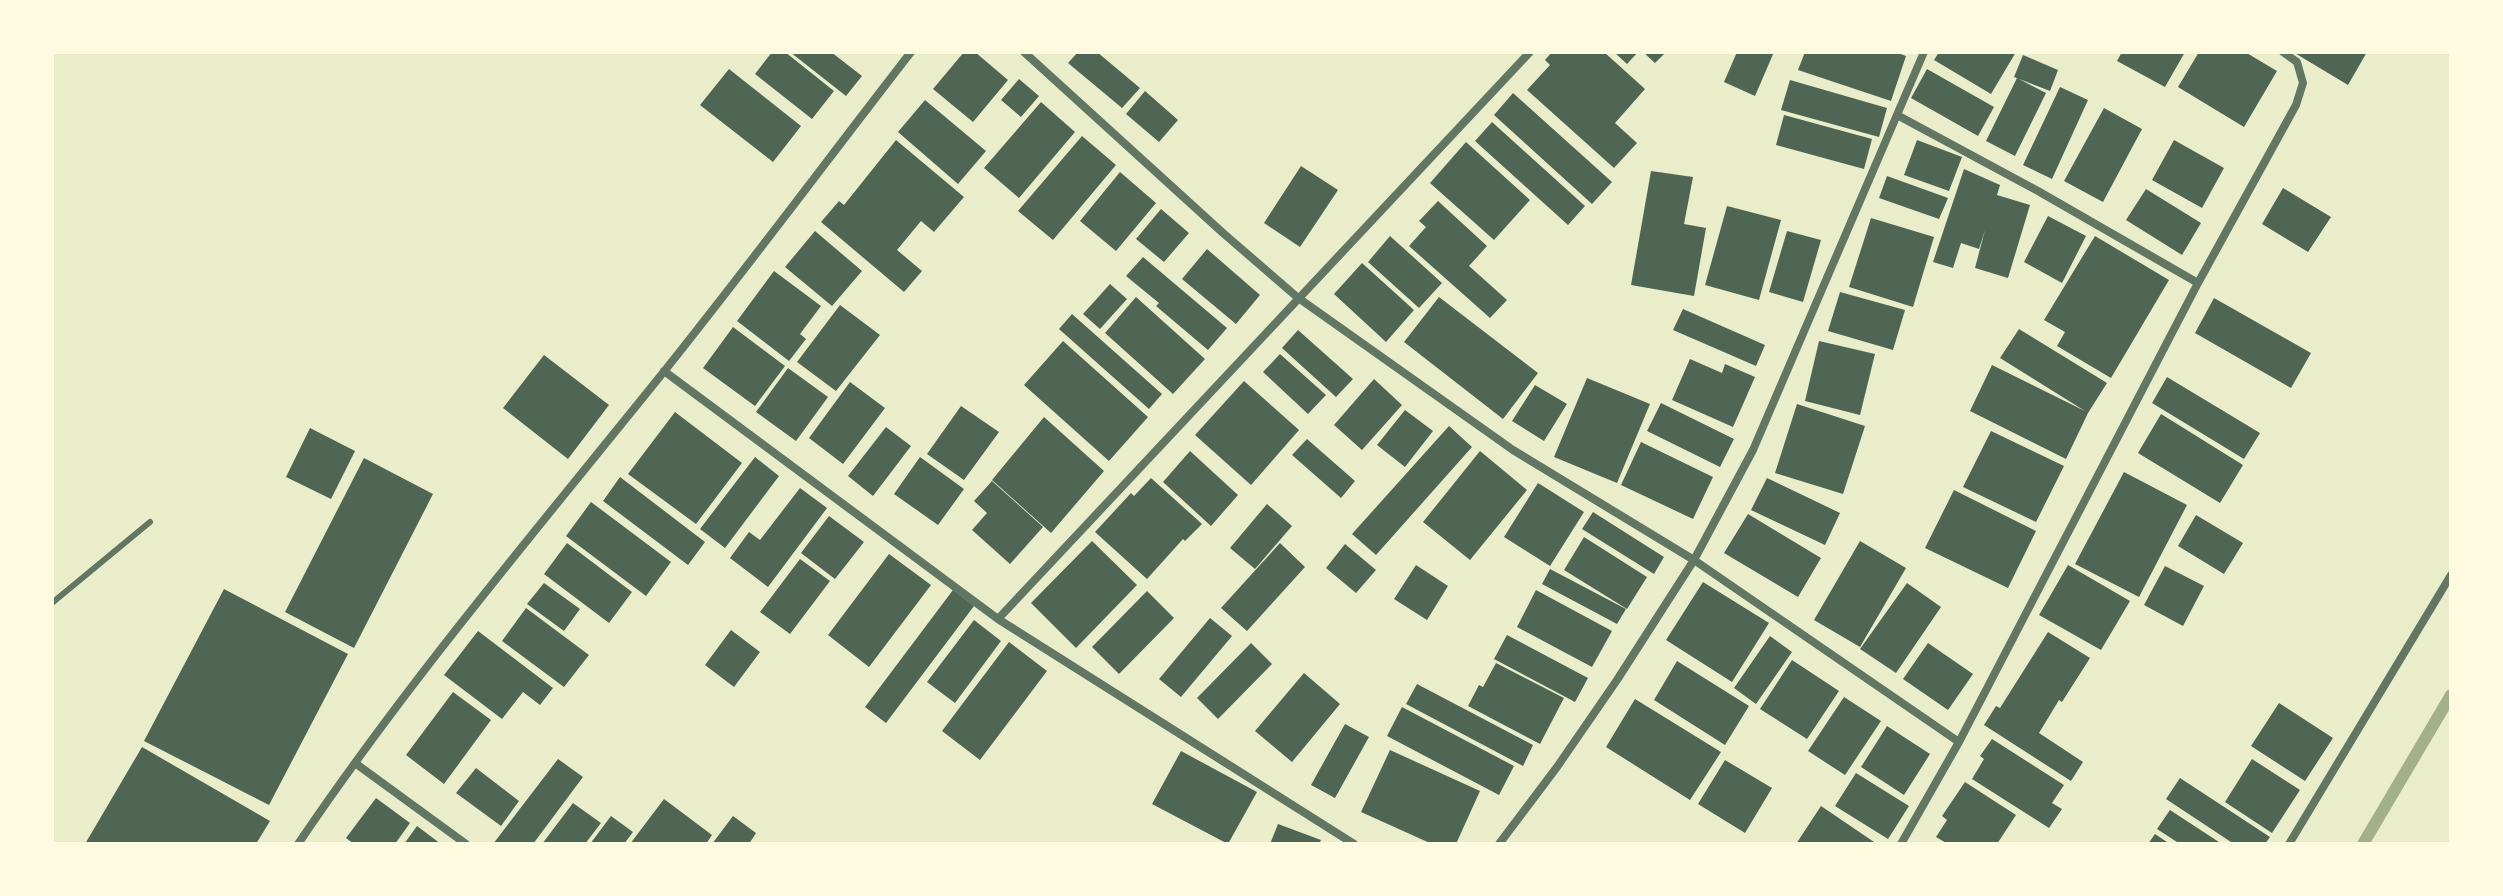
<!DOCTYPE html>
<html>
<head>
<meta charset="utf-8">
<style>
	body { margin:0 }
	#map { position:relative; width:2503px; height:896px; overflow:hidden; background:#e9edc9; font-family:Lora,serif }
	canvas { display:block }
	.frame { position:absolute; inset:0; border:54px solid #fefae0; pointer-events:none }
</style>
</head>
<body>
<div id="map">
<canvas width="2503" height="896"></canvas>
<div class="frame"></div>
</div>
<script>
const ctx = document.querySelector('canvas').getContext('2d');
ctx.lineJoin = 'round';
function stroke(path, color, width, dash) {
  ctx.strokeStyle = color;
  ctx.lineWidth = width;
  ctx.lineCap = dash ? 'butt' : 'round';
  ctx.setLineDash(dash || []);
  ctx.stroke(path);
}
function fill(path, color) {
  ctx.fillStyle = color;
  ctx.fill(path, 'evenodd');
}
const stream = new Path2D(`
	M2363 844 2451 695`);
const building = new Path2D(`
	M772 52H785L834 91 812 119 755 74Z
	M790 52H831L862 76 846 96Z
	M964 52H975L1008 80 973 122 933 89Z
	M1078 52H1097L1140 88 1122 108 1068 63Z
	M1552 52H1604L1645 89 1615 123 1637 143 1614 168 1527 90 1550 65 1545 60Z
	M1614 52H1638L1627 64Z
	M1643 52H1666L1655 63Z
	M1737 52H1774L1755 96 1724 82Z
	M1805 52H1895L1906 56 1891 101 1798 70Z
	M1939 52H2016L1991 94 1934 60Z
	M2122 52H2185L2165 87 2117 61Z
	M2199 52H2245L2277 71 2244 127 2178 87Z
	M2293 52H2367L2348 85Z
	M2023 55 2058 70 2050 91 2014 77Z
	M729 69 801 126 773 162 700 105Z
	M1927 69 1994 107 1978 136 1911 98Z
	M2017 78 2046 93 2015 156 1986 141Z
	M1019 79 1039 96 1021 117 1001 100Z
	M1790 80 1887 108 1879 137 1781 110Z
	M2060 87 2088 100 2052 179 2023 165Z
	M1145 91 1178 120 1159 142 1126 114Z
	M1513 93 1612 182 1592 204 1494 115Z
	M925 100 986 151 958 184 898 132Z
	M1041 102 1075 132 1019 198 984 168Z
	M2104 108 2142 129 2103 202 2064 181Z
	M1784 115 1872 139 1864 169 1776 145Z
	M1492 122 1585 206 1568 225 1475 141Z
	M1082 136 1116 165 1053 240 1018 211Z
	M896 140 964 197 934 232 921 221 897 250 922 271 904 292 821 222 839 201 844 205Z
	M1917 140 1962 157 1949 191 1904 175Z
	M2174 140 2224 168 2202 208 2152 180Z
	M1466 142 1530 200 1494 240 1430 183Z
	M1301 166 1338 190 1300 247 1264 223Z
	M1964 169 2000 185 1997 195 2030 205 2008 278 1975 268 1985 230 1979 249 1961 243 1953 268 1933 262Z
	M1651 171 1693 177 1684 224 1706 228 1694 296 1631 285Z
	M1120 172 1156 203 1116 251 1080 221Z
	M1887 176 1948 198 1939 219 1879 198Z
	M2283 188 2331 217 2308 252 2262 224Z
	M2146 189 2201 223 2182 255 2126 220Z
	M1438 201 1487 246 1469 266 1507 300 1490 318 1409 246 1426 227 1419 221Z
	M1727 206 1781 220 1759 300 1705 285Z
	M1161 209 1189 233 1164 262 1136 239Z
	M2048 216 2086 236 2062 283 2024 262Z
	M1871 218 1934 237 1913 307 1849 287Z
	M815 231 862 271 832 306 785 267Z
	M1787 231 1821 240 1803 302 1769 292Z
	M1390 236 1442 283 1419 308 1368 262Z
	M2095 236 2169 280 2111 378 2057 346 2065 332 2044 320Z
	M1207 249 1260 295 1236 324 1182 279Z
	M1143 257 1227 328 1208 350 1156 306 1159 303 1126 276Z
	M1362 263 1414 310 1386 342 1334 294Z
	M774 271 821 306 800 334 806 339 789 361 737 321Z
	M1110 284 1127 299 1100 329 1083 314Z
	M1840 292 1905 310 1893 350 1828 331Z
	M1136 297 1205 359 1173 394 1105 333Z
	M1439 297 1538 373 1503 419 1404 342Z
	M2214 298 2311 353 2291 388 2195 333Z
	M840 305 880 335 836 391 797 362Z
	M1683 309 1765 345 1756 366 1673 330Z
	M1072 314 1162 394 1149 409 1059 329Z
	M733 327 785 366 755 406 703 368Z
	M2019 329 2107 383 2088 413 2066 459 1970 411 1992 365 2085 411 2000 358Z
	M1298 330 1353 379 1336 397 1282 348Z
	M1063 341 1148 417 1109 461 1024 385Z
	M1819 341 1875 354 1860 415 1805 401Z
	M1280 354 1326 395 1308 414 1263 372Z
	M544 355 609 405 568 459 503 408Z
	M1690 359 1722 373 1725 364 1755 377 1733 427 1672 400Z
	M788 368 828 397 796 441 756 412Z
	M2167 377 2260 433 2244 459 2152 403Z
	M1587 378 1650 404 1617 483 1554 457Z
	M1374 379 1402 405 1362 450 1334 425Z
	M1244 381 1299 430 1251 485 1195 435Z
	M850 382 885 408 843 464 809 438Z
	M1535 385 1567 404 1544 441 1512 421Z
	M1661 403 1734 439 1720 467 1647 431Z
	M1797 404 1865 426 1843 494 1775 473Z
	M961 406 999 432 964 480 927 454Z
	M1405 410 1433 431 1405 467 1377 445Z
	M675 412 742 463 696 524 628 474Z
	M2161 414 2243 465 2220 503 2138 453Z
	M1044 417 1104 471 1051 533 992 480Z
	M1449 426 1472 447 1376 555 1352 534Z
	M886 427 911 446 873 496 848 476Z
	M310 428 355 451 331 499 286 477Z
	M1991 431 2064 466 2036 522 1963 487Z
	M1307 439 1355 481 1341 498 1292 455Z
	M1641 442 1713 477 1693 519 1621 485Z
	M1190 451 1238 495 1211 526 1163 482Z
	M1480 451 1527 490 1470 560 1423 522Z
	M755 457 779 476 725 548 700 529Z
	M920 457 964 489 938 525 894 494Z
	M364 458 433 494 354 648 285 612Z
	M2124 472 2187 505 2139 597 2075 564Z
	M620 477 705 542 688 565 603 501Z
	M1151 478 1202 524 1185 541 1183 539 1147 579 1095 532 1131 493 1134 496Z
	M1767 478 1840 513 1825 545 1751 510Z
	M992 481 1043 527 1010 564 972 530 987 513 974 501Z
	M1538 483 1584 512 1550 566 1504 537Z
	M800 488 827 508 768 587 730 558 749 532 760 540Z
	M1954 490 2036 531 2008 588 1925 548Z
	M591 502 671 562 646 596 566 536Z
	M1267 504 1292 526 1255 569 1230 548Z
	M1593 512 1664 557 1654 574 1582 529Z
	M1748 514 1821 558 1798 597 1724 553Z
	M2196 515 2243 543 2224 574 2178 546Z
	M829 516 864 542 835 579 801 553Z
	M1584 537 1647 577 1627 609 1564 570Z
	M1092 541 1137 585 1076 648 1031 603Z
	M1860 541 1906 568 1860 647 1814 620Z
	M567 543 632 592 609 623 544 574Z
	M1280 543 1305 567 1247 631 1221 608Z
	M1345 544 1376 570 1356 593 1326 568Z
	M889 554 931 585 869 667 828 635Z
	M800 559 830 581 790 634 760 612Z
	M1416 565 1448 586 1427 620 1394 599Z
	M2068 565 2130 601 2101 650 2039 615Z
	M2165 566 2204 586 2183 626 2144 605Z
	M1550 569 1626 609 1617 624 1542 584Z
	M1703 582 1769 623 1732 682 1666 640Z
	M544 583 580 609 564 631 527 604Z
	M1907 583 1941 607 1896 673 1860 649Z
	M224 589 348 654 269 805 144 741Z
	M953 590 974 606 886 723 865 707Z
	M1536 590 1612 631 1592 667 1517 627Z
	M1147 591 1174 618 1119 674 1092 647Z
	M526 608 589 655 564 687 502 641Z
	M1210 618 1232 636 1181 697 1159 679Z
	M974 620 1001 641 955 703 927 682Z
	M731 630 760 652 734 687 705 665Z
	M478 631 553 688 540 705 523 692 502 719 444 675Z
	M2048 632 2090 658 2062 702 2059 700 2039 733 2083 762 2071 781 1984 725 1996 706 2000 708Z
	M1507 635 1588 678 1575 702 1494 659Z
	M1770 636 1792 652 1756 704 1734 688Z
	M1009 642 1047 671 980 760 942 731Z
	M1251 643 1272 664 1218 719 1197 698Z
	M1928 643 1973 674 1948 710 1903 679Z
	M1792 660 1839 691 1807 739 1760 709Z
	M1677 661 1749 706 1725 745 1654 700Z
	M1496 663 1564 698 1540 744 1468 706 1479 685 1483 687Z
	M1304 673 1340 704 1292 762 1255 731Z
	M1417 684 1533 745 1523 766 1406 704Z
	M453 692 491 720 444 784 406 755Z
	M1844 697 1881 721 1845 775 1808 751Z
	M1635 699 1721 752 1690 800 1606 747Z
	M2279 703 2333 738 2305 781 2251 746Z
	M1402 707 1514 766 1499 795 1387 736Z
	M1345 724 1369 737 1335 798 1311 785Z
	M1887 726 1930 754 1904 795 1861 767Z
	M1992 739 2064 785 2052 803 2062 809 2049 828 1972 779 1984 759 1980 756Z
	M142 747 270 821 256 844H85Z
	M1390 750 1480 791 1456 844H1432L1361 812Z
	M1181 751 1257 792 1228 844 1152 804Z
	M558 759 583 777 533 844H493Z
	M2252 759 2300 790 2272 833 2225 802Z
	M1725 760 1772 788 1745 833 1698 804Z
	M476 768 519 801 501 826 456 793Z
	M1856 773 1909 806 1888 839 1835 806Z
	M2180 778 2270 837 2265 844H2234L2166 799Z
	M1965 782 2016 815 1997 844H1948L1936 837 1947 820 1942 816Z
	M376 798 410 823 395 844H354L346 838Z
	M664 799 712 835 706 844H630Z
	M573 803 601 823 585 844H542Z
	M1821 806 1877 844H1796Z
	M2170 810 2222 844H2180L2157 829Z
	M611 816 633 832 624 844H590Z
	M733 816 756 833 749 844H712Z
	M1278 824 1321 840 1319 844H1270Z
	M417 826 441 844H404Z
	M2155 834 2170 844H2148Z`);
const service = new Path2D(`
	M52 603 150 522`);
const minor = new Path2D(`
	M1024 52 1223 233 1297 297 1513 450 1694 560 1959 742
	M1897 115 2038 191 2198 283
	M664 371 998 619 1354 844
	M998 619 1530 52
	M355 763 466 844
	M298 844C409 680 538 528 662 374 747 268 828 159 911 52
	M1499 844 1557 767 1617 680 1694 560 1753 450 1924 52
	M1901 844 1959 742 2198 283 2296 105 2303 83 2297 62 2283 52
	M2289 844 2451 575`);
stroke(stream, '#a3b18a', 12);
fill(building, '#4f6655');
stroke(service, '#617663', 6);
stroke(minor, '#617663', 8);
</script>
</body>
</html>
